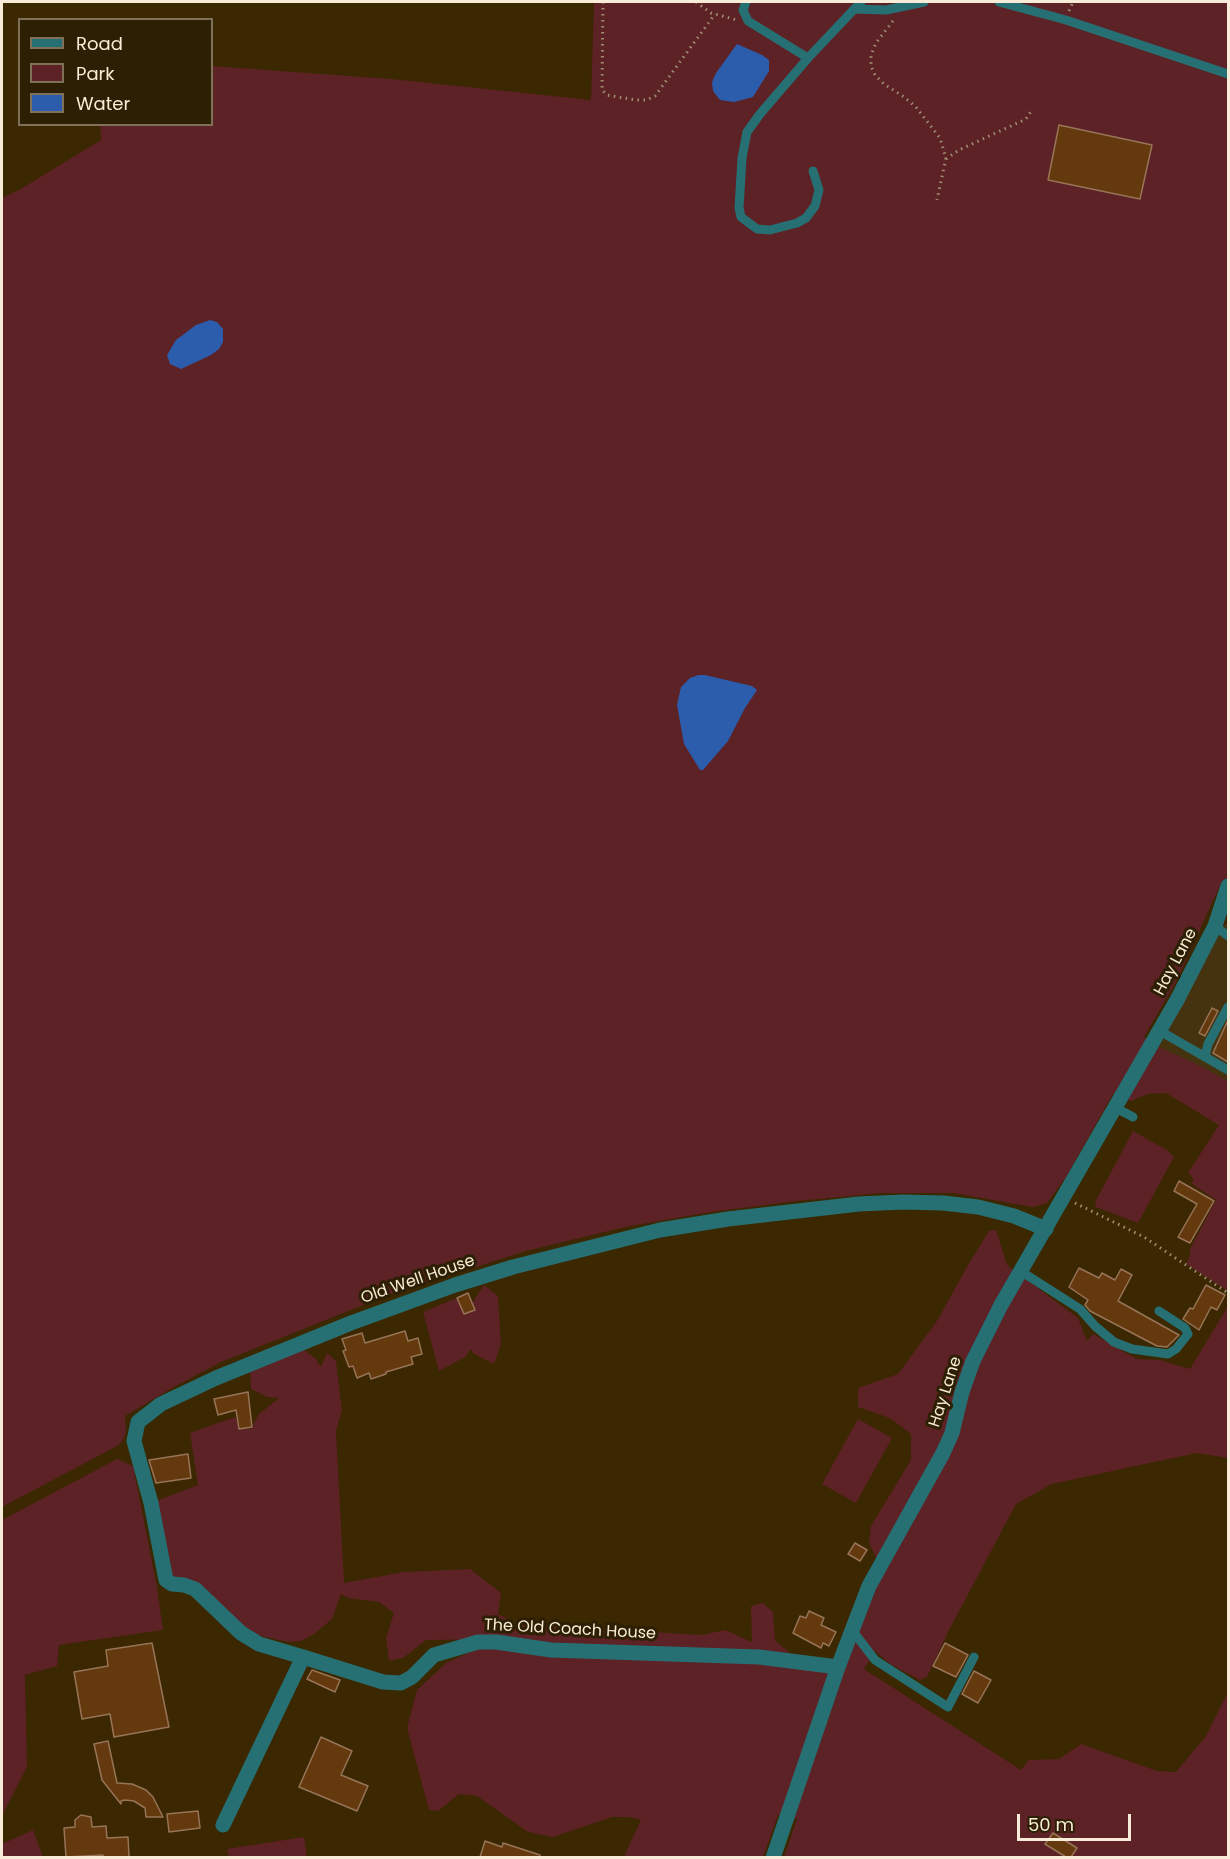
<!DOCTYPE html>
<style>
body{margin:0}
#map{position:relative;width:1230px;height:1859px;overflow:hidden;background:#3b2700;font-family:Poppins,sans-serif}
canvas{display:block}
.frame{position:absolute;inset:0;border:3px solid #f8ebd7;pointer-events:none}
.legend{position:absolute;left:18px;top:18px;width:195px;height:108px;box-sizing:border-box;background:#2d1f03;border:2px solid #7e7158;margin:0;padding:8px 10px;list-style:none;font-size:18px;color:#f8ebd7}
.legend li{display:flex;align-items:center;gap:12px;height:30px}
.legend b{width:30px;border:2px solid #7e7158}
.scale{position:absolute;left:1017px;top:1814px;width:114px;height:27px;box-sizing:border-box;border:3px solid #f8ebd7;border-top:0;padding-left:8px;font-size:18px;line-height:21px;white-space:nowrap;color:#f8ebd7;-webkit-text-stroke:4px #2d1f03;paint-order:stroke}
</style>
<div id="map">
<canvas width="1230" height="1859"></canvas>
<div class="frame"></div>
<ul class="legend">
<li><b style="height:8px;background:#267074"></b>Road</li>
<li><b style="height:16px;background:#5d2225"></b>Park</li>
<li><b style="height:16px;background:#2c5cac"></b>Water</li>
</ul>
<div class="scale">50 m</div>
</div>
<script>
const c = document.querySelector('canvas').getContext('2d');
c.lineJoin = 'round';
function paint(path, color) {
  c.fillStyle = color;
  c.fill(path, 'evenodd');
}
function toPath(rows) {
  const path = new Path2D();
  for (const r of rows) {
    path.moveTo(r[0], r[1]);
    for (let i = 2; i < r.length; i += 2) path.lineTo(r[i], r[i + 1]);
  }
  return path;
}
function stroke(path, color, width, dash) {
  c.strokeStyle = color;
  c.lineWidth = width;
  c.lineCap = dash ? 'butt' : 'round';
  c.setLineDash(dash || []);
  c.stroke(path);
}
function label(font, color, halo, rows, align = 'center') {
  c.font = font + ' Poppins,sans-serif';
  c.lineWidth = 6;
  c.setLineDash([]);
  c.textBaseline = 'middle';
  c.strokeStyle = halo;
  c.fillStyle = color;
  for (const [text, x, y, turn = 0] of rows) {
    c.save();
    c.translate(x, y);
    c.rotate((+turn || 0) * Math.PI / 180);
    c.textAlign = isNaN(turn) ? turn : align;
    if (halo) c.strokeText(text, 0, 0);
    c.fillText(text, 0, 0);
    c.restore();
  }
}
const built = toPath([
 [1225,923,1228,926,1228,1088,1159,1047]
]);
const green = toPath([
 [594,2,1228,2,1228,877,1222,881,1177,980,1144,1037,1159,1047,1205,1068,1228,1082,1228,1291,1186,1264,1191,1253,1189,1251,1216,1200,1191,1183,1194,1179,1188,1173,1219,1125,1166,1093,1148,1094,1131,1101,1113,1094,1066,1177,1047,1203,1033,1207,953,1193,881,1193,797,1201,711,1212,625,1227,526,1251,388,1295,221,1362,172,1388,125,1416,126,1432,122,1442,117,1446,2,1507,2,198,19,190,101,140,100,125,212,124,212,66,391,79,591,100],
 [1133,1131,1167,1150,1174,1157,1138,1223,1096,1207,1095,1202],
 [996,1230,1007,1265,1078,1318,1087,1341,1093,1334,1137,1359,1160,1360,1190,1369,1228,1306,1228,1458,1197,1453,1140,1465,1052,1484,1016,1504,948,1632,927,1677,920,1680,890,1664,875,1651,864,1669,1021,1770,1029,1760,1059,1759,1081,1744,1157,1771,1176,1772,1206,1736,1228,1692,1228,1857,784,1857,797,1819,778,1815,763,1857,626,1857,625,1854,641,1820,629,1817,612,1817,553,1837,528,1832,477,1796,459,1794,438,1811,429,1810,407,1728,417,1690,446,1663,485,1645,545,1643,500,1639,426,1640,403,1658,389,1661,386,1638,394,1613,379,1602,348,1598,341,1594,332,1619,314,1634,301,1641,288,1642,256,1635,165,1575,151,1503,198,1485,190,1433,235,1417,239,1427,251,1429,259,1414,279,1398,267,1397,251,1389,250,1372,265,1363,304,1350,315,1358,321,1367,327,1353,336,1361,342,1410,336,1431,344,1583,404,1572,470,1569,501,1593,498,1614,517,1624,702,1635,725,1630,752,1642,751,1606,763,1603,773,1612,775,1641,808,1667,844,1663,883,1571,869,1543,871,1526,911,1460,911,1434,890,1418,858,1407,858,1388,898,1374,937,1321,968,1265,989,1231],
 [484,1285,498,1296,501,1344,494,1364,474,1354,471,1349,465,1357,439,1371,423,1312,457,1298,465,1314],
 [858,1419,892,1438,856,1503,822,1484],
 [117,1459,133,1466,157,1587,163,1630,59,1645,57,1666,25,1675,27,1767,2,1816,2,1520],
 [33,1830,43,1857,2,1857,2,1844],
 [304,1837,307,1857,229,1857,227,1849]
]);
const water = toPath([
 [737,44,762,55,769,60,769,71,753,97,734,102,720,100,713,91,712,82,716,73],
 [210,320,217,322,223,329,223,342,219,349,211,355,181,369,170,364,167,355,176,340,196,325],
 [698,675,705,675,752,686,757,690,745,708,728,741,703,770,700,770,684,744,677,705,681,687,690,678]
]);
const building = toPath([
 [1059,125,1152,145,1140,199,1048,180,1059,125],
 [1212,1008,1218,1011,1205,1036,1199,1033,1212,1008],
 [1228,1020,1228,1062,1213,1053,1228,1020],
 [1179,1181,1214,1201,1190,1243,1178,1237,1197,1204,1174,1191,1179,1181],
 [1079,1268,1099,1278,1102,1273,1115,1280,1121,1269,1132,1275,1118,1301,1179,1335,1167,1347,1157,1346,1090,1311,1085,1305,1088,1300,1069,1287,1079,1268],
 [1206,1285,1225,1295,1217,1310,1211,1307,1199,1330,1183,1319,1190,1308,1193,1309,1206,1285],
 [468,1293,475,1310,464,1314,457,1298,468,1293],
 [405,1331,408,1341,418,1338,422,1354,411,1357,413,1364,386,1372,386,1374,371,1379,369,1373,357,1378,353,1366,349,1367,343,1351,346,1350,342,1339,362,1333,365,1343,405,1331],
 [248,1392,252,1427,239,1429,236,1410,218,1415,214,1399,248,1392],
 [188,1454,191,1478,156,1483,149,1460,188,1454],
 [855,1543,867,1550,860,1561,848,1554,855,1543],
 [809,1611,824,1618,821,1625,836,1632,829,1646,823,1643,821,1648,793,1633,800,1616,806,1618,809,1611],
 [152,1643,169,1727,114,1737,110,1714,82,1719,74,1672,108,1666,106,1650,152,1643],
 [945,1643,968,1655,956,1677,933,1666,945,1643],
 [312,1670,340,1680,335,1692,307,1679,312,1670],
 [974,1671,991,1680,978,1703,962,1694,974,1671],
 [321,1737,352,1751,341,1775,368,1786,357,1811,299,1787,321,1737],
 [108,1741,117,1783,132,1784,146,1790,153,1797,163,1817,146,1817,145,1808,134,1801,125,1800,121,1801,121,1804,102,1780,94,1744,108,1741],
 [198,1811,200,1828,169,1832,167,1814,198,1811],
 [81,1815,91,1817,92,1827,106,1826,107,1838,128,1837,129,1857,103,1857,103,1855,66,1857,64,1828,75,1827,75,1820,81,1815],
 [1053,1833,1077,1848,1071,1857,1066,1857,1045,1844,1053,1833],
 [485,1841,502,1847,503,1843,540,1855,540,1857,480,1857,485,1841]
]);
const path = toPath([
 [603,2,602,90,607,95,636,100,647,100,655,96,715,14],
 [696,2,711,13,737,20],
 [1069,11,1073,2],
 [893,21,876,43,871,55,871,66,875,75,884,84,904,97,916,107,940,138,946,158,937,200],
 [946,159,959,150,1026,119,1032,110],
 [1075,1203,1144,1237,1228,1293]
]);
const service = toPath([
 [746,2,743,10,748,21,808,58,861,2],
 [999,2,1066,20,1228,74],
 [854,9,886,10,924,2],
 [808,58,760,114,747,132,742,158,739,208,741,217,757,229,770,230,797,223,806,218,815,206,819,190,813,171],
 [1215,926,1228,936],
 [1160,1031,1228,1070],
 [1205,1056,1208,1044,1228,1007],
 [1116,1108,1133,1117],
 [1022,1272,1080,1309,1095,1326,1114,1342,1132,1349,1168,1354,1176,1349,1188,1334,1185,1328,1159,1311],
 [852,1630,875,1660,948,1707,974,1657]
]);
const minor = toPath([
 [303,1657,259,1644,241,1633,195,1589,184,1585,172,1584,166,1580,151,1503,134,1441,138,1422,161,1404,216,1378,351,1323,455,1285,513,1267,660,1230,728,1219,859,1204,903,1202,943,1203,978,1207,1014,1216,1046,1229],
 [223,1825,303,1657,383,1682,401,1683,412,1677,434,1655,478,1642,496,1642,551,1650,759,1657,838,1667]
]);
const tertiary = toPath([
 [773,1858,838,1667,869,1586,943,1453,952,1433,962,1392,973,1361,1001,1305,1177,1000,1215,926,1228,886]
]);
const streetNames = [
 ["Hay Lane",1176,962,-62],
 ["Old Well House",418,1280,-19],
 ["Hay Lane",946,1392,-72],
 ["The Old Coach House",570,1630,3]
];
paint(built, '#453310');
paint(green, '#5d2225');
paint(water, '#2c5cac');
paint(building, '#64390d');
stroke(building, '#977458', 1.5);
stroke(path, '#a09073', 3, [1.5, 4.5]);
stroke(service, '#267074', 9);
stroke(minor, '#267074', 15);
stroke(tertiary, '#267074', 15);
label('16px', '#f8ebd7', '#2d1f03', streetNames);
</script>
